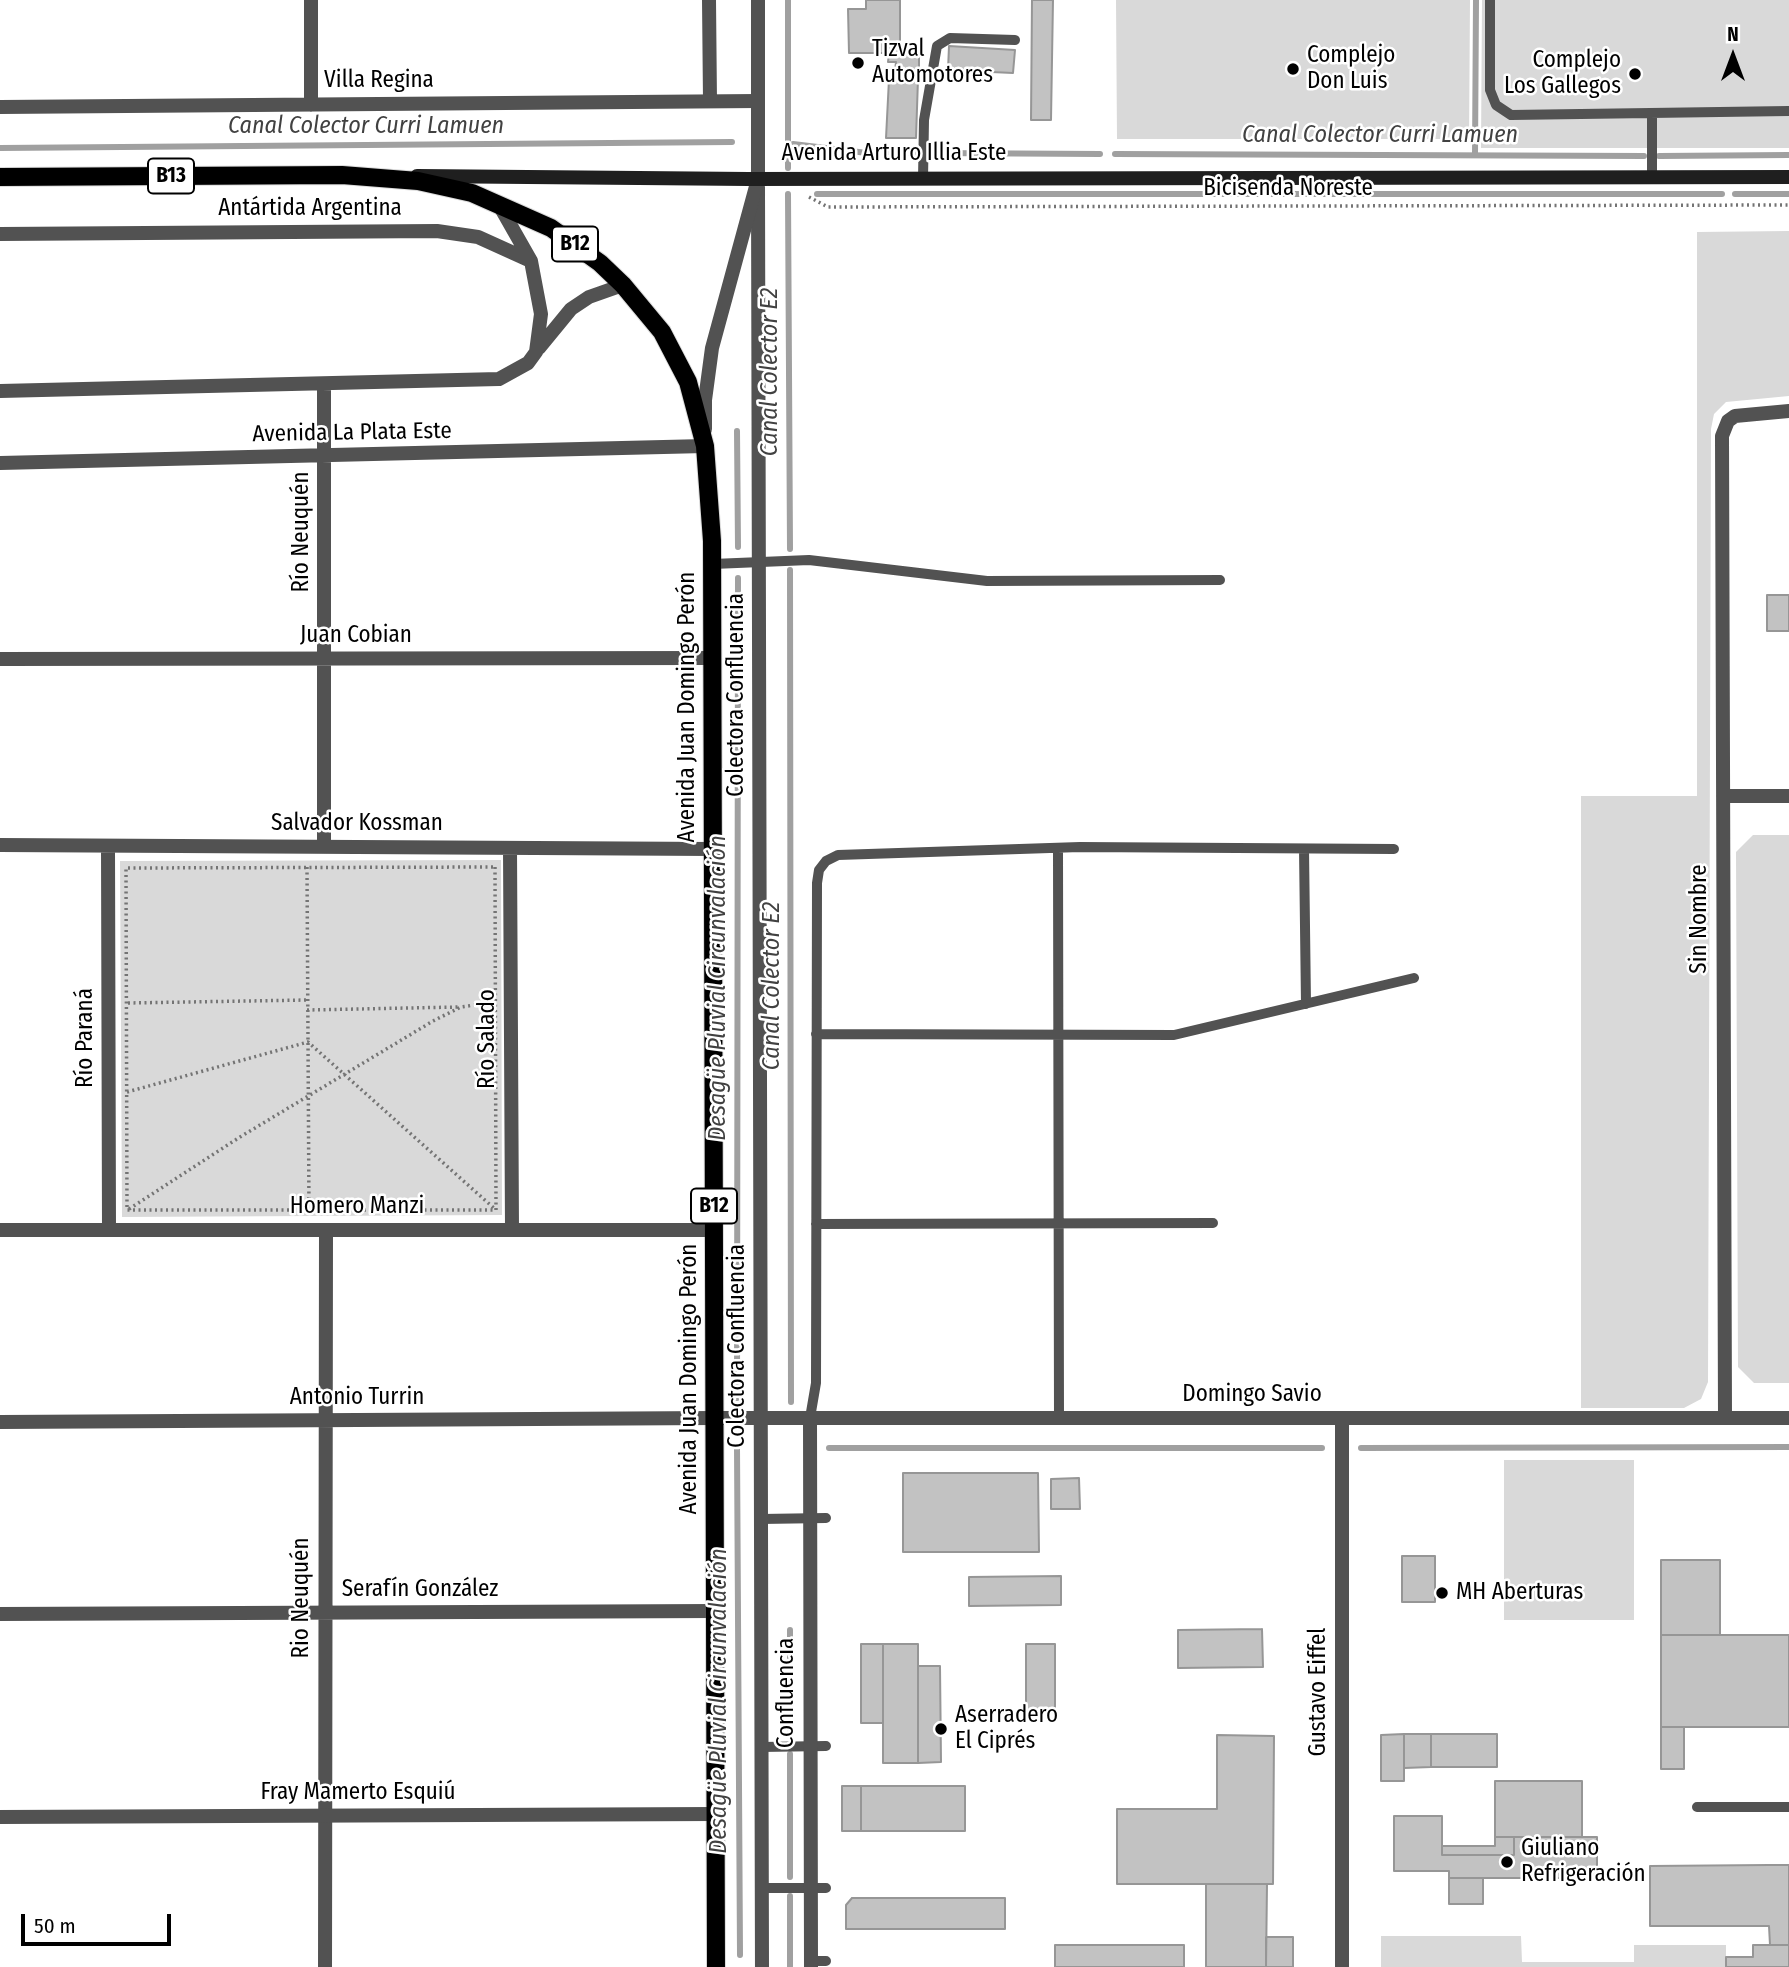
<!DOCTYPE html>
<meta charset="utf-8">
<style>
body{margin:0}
#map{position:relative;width:1789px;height:1967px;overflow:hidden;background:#fff;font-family:"Fira Sans Condensed",sans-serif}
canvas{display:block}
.north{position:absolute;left:1698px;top:21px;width:70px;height:70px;-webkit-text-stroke:5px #fff;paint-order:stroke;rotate:0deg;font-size:19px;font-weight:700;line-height:28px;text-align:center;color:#000}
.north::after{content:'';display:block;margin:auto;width:24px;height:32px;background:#000;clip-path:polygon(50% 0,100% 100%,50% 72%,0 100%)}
.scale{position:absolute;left:21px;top:1914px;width:150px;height:32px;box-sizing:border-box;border:4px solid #000;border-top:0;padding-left:9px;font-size:21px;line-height:24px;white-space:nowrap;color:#000;-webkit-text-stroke:5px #fff;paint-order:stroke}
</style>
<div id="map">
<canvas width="1789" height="1967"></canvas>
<div class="north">N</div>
<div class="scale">50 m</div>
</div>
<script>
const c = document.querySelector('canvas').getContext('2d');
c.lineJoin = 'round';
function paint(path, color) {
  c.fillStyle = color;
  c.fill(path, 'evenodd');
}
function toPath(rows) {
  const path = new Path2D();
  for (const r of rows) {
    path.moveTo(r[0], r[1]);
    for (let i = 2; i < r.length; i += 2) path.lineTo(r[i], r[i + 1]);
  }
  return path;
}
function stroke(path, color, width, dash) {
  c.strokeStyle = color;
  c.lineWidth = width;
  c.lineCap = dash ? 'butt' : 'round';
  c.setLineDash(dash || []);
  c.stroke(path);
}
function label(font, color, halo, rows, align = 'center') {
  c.font = font + ' "Fira Sans Condensed",sans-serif';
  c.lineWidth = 5;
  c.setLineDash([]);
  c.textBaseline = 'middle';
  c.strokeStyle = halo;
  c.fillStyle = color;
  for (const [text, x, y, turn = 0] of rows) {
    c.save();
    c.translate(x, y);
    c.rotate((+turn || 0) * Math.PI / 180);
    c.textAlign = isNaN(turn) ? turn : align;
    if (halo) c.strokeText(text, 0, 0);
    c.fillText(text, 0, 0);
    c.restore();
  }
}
const green = toPath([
 [1116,0,1470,0,1469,139,1117,139],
 [1482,0,1789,0,1789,148,1481,148],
 [1789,231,1789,396,1726,402,1714,414,1711,429,1708,1382,1701,1399,1684,1408,1581,1408,1581,796,1697,796,1697,232],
 [1753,835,1789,835,1789,1383,1754,1383,1738,1367,1736,852],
 [501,860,502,1215,122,1217,120,861],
 [1504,1460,1634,1460,1634,1620,1504,1620],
 [1381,1936,1521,1936,1522,1962,1634,1962,1634,1945,1726,1945,1726,1967,1381,1967]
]);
const stream = toPath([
 [788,0,788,168],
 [793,144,867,153],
 [0,148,732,142],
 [887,153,914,153],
 [929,153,1100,154],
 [1115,154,1644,156],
 [1475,155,1476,0],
 [1659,156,1789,155],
 [788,194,790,549],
 [817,194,1722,194],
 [1735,194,1789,194],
 [737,431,738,547],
 [790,570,791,1402],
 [737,1398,738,578],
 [737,1447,740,1955],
 [829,1448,1322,1448],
 [1361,1448,1789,1447],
 [790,1630,790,1736],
 [790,1877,790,1754],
 [790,1966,790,1896]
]);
const building = toPath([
 [866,0,900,0,900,53,849,53,848,9,866,9,866,0],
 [1032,0,1053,0,1051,120,1031,120,1032,0],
 [949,46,1015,50,1013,73,948,70,949,46],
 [889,53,919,54,919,71,895,70,896,62,888,62,889,53],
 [889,79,918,79,916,138,886,138,889,79],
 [1767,595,1789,595,1789,631,1767,631,1767,595],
 [903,1473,1038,1473,1039,1552,903,1552,903,1473],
 [1079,1478,1080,1509,1051,1509,1051,1479,1079,1478],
 [1402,1556,1435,1556,1435,1602,1402,1602,1402,1556],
 [1661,1560,1720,1560,1720,1635,1661,1635,1661,1560],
 [1061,1576,1061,1605,969,1606,969,1577,1061,1576],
 [1262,1629,1263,1667,1178,1668,1178,1630,1262,1629],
 [1661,1635,1789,1635,1789,1727,1661,1727,1661,1635],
 [861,1644,883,1644,883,1723,861,1723,861,1644],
 [883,1644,918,1644,918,1763,883,1763,883,1644],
 [1026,1644,1055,1644,1055,1711,1026,1712,1026,1644],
 [918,1666,940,1666,941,1762,918,1763,918,1666],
 [1661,1727,1684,1727,1684,1769,1661,1769,1661,1727],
 [1404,1734,1404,1781,1381,1781,1381,1735,1404,1734],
 [1404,1734,1431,1734,1431,1767,1404,1768,1404,1734],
 [1431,1734,1497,1734,1497,1767,1431,1767,1431,1734],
 [1217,1735,1274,1736,1273,1884,1117,1884,1117,1809,1217,1809,1217,1735],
 [1495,1781,1582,1781,1582,1837,1495,1837,1495,1781],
 [842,1786,861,1786,861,1831,842,1831,842,1786],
 [861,1786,965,1786,965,1831,861,1831,861,1786],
 [1394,1816,1442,1816,1442,1855,1514,1855,1514,1837,1597,1837,1597,1878,1449,1878,1449,1871,1394,1871,1394,1816],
 [1495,1837,1514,1837,1514,1855,1442,1855,1442,1846,1495,1846,1495,1837],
 [1769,1865,1789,1865,1789,1945,1770,1945,1769,1926,1650,1926,1650,1866,1769,1865],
 [1449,1878,1483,1878,1483,1904,1449,1904,1449,1878],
 [1206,1884,1267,1884,1266,1967,1206,1967,1206,1884],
 [852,1898,1005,1898,1005,1929,846,1929,846,1905,852,1898],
 [1266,1937,1293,1937,1293,1967,1266,1967,1266,1937],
 [1055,1945,1184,1945,1184,1967,1055,1967,1055,1945],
 [1753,1945,1789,1945,1789,1967,1726,1967,1726,1957,1753,1957,1753,1945]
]);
const path = toPath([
 [809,197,828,207,1789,205],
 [307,867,309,1210],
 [495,867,496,1210,127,1210,126,868,495,867],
 [128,1003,307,1000],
 [307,1010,459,1007],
 [127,1092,308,1042,496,1210],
 [129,1209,240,1137,433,1021,461,1007,494,1002]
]);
const service = toPath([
 [1490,0,1490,90,1496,105,1511,115,1789,111],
 [1652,114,1652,177],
 [923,179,924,120,937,46,950,38,1015,40],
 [713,564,809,560,987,581,1220,580],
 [1058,848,1059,1418],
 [1304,849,1306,1004],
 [816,1034,1174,1035,1414,978],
 [816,1224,1213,1223],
 [810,1418,816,1383,817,883,819,870,826,861,838,855,1080,847,1394,849],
 [761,1519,826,1518],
 [761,1747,826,1746],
 [1697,1807,1789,1807],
 [762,1888,826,1888],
 [810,1961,826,1961]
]);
const minor = toPath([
 [311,0,311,105],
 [709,0,710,101],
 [0,107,758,101],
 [758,187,762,1967],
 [0,234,437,231,478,237,531,261],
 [539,348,571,309,589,297,623,285],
 [324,384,324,847],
 [0,391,499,379,528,363,536,352,541,314,531,261,498,203],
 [0,463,705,446],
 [0,659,713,658],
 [1723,796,1789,796],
 [0,845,713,849],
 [108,846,109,1230],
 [510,848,512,1230],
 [0,1230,714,1230],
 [810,1418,811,1967],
 [1725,1418,1722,436,1728,421,1735,416,1789,411],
 [0,1422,715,1418],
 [0,1614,715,1611],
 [325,1967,326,1230],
 [1342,1967,1342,1418]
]);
const tertiary = toPath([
 [705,429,705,400,712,348,758,179,758,0],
 [715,1418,1789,1418],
 [0,1817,715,1814]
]);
const secondary = toPath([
 [417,176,749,179,1789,177]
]);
const primary = toPath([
 [0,177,342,175,418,181,472,193,551,228,600,263,623,285,662,332,688,382,705,446,712,541,716,1967]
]);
const markers = [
 [858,63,7,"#000"],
 [1293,69,7,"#000"],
 [1635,74,7,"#000"],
 [1442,1593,7,"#000"],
 [941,1729,7,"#000"],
 [1507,1862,7,"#000"]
];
const shields = [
 [171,176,46],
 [575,244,46],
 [714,1206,46]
];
const shieldNames = [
 ["B13",171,176],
 ["B12",575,244],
 ["B12",714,1206]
];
const poiNames = [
 ["Tizval",872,50],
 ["Automotores",872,76],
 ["Complejo",1307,56],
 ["Don Luis",1307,82],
 ["Complejo",1621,61,"right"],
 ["Los Gallegos",1621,87,"right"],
 ["MH Aberturas",1456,1593],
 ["Aserradero",955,1716],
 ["El Ciprés",955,1742],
 ["Giuliano",1521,1849],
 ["Refrigeración",1521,1875]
];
const streetNames = [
 ["Villa Regina",379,81],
 ["Avenida Arturo Illia Este",894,154],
 ["Bicisenda Noreste",1288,189],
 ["Antártida Argentina",310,209],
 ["Avenida La Plata Este",352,433,-1],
 ["Río Neuquén",302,532,-90],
 ["Juan Cobian",356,636],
 ["Colectora Confluencia",737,695,-90],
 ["Avenida Juan Domingo Perón",688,707,-90],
 ["Salvador Kossman",357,824],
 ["Sin Nombre",1700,919,-90],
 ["Río Paraná",86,1038,-90],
 ["Río Salado",488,1039,-90],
 ["Homero Manzi",357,1207],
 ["Colectora Confluencia",738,1346,-90],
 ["Avenida Juan Domingo Perón",690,1379,-90],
 ["Domingo Savio",1252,1395],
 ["Antonio Turrin",357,1398],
 ["Serafín González",420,1590],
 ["Rio Neuquén",302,1598,-90],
 ["Gustavo Eiffel",1319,1692,-90],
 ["Confluencia",787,1693,-90],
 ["Fray Mamerto Esquiú",358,1793]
];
const waterNames = [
 ["Canal Colector Curri Lamuen",366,126],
 ["Canal Colector Curri Lamuen",1380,135],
 ["Canal Colector E2",770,372,-90],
 ["Canal Colector E2",772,986,-90],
 ["Desagüe Pluvial Circunvalación",718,988,-90],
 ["Desagüe Pluvial Circunvalación",719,1701,-90]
];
paint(green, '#d9d9d9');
stroke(stream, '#a0a0a0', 6);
paint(building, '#c2c2c2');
stroke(building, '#969696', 2);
stroke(primary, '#dbdbdb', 20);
stroke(path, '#747474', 3.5, [2, 3.5]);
stroke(service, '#525252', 10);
stroke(minor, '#525252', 14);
stroke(tertiary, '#525252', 14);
stroke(secondary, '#1f1f1f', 14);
stroke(primary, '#000', 18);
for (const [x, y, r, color] of markers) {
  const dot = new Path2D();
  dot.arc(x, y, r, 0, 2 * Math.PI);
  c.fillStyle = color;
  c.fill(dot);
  stroke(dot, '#fff', 2.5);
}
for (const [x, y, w] of shields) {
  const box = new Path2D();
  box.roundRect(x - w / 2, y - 17.5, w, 35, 5);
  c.fillStyle = '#fff';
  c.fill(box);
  stroke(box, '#000', 2);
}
label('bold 21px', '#000', null, shieldNames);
label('23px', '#000', '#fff', poiNames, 'left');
label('23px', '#000', '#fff', streetNames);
label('italic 24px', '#414141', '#fff', waterNames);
</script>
